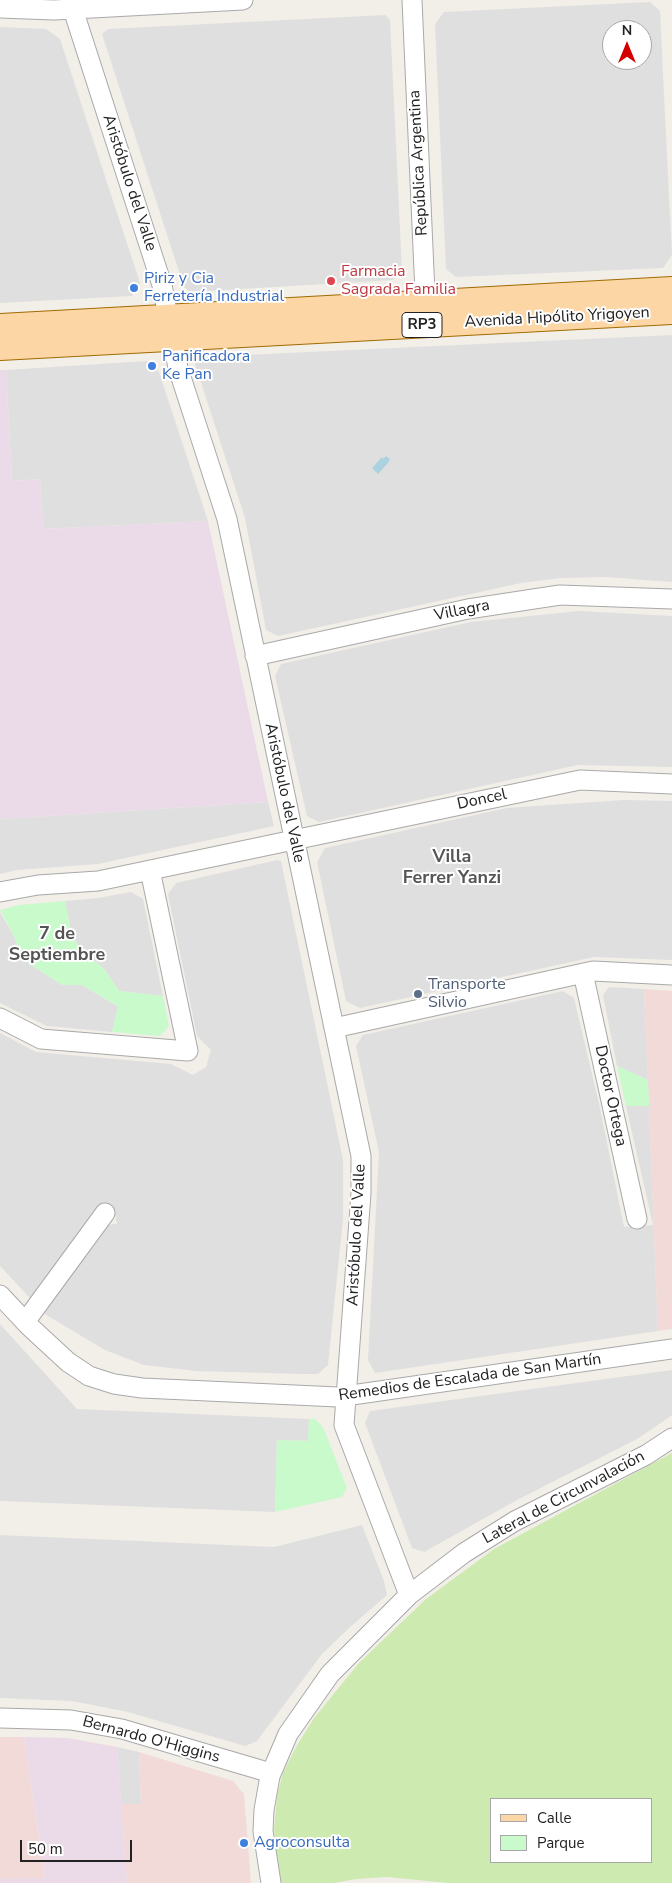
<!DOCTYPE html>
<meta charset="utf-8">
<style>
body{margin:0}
#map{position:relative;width:672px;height:1883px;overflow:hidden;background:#f2efe9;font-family:"Nunito Sans",sans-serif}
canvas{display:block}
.legend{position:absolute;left:490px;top:1798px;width:162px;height:65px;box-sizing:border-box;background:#fff;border:1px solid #a7a7a7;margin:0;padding:6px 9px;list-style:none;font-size:15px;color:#222}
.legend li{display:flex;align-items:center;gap:10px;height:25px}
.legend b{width:25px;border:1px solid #a7a7a7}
.north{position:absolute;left:602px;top:20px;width:50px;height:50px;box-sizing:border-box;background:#fff;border:1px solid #a7a7a7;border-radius:50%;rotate:0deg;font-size:14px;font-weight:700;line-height:20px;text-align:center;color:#222}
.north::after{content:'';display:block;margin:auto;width:18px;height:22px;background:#d40000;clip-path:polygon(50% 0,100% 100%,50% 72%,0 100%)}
.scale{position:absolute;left:20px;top:1840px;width:112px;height:22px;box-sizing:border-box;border:2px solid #222;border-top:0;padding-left:6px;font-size:15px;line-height:18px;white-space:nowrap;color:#222;-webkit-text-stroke:4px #fff;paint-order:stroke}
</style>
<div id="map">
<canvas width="672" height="1883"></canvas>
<ul class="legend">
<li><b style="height:6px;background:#fcd6a4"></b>Calle</li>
<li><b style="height:14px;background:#c8facc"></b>Parque</li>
</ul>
<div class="north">N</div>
<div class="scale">50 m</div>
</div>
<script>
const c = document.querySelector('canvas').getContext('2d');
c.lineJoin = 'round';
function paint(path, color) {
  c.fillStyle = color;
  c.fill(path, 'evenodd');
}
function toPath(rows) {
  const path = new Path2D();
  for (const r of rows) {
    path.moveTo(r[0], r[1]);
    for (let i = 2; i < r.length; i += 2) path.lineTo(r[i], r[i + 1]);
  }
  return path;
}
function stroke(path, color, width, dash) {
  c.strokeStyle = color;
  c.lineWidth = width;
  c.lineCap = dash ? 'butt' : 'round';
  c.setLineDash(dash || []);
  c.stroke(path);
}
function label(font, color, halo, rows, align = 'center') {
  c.font = font + ' "Nunito Sans",sans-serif';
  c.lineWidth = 4;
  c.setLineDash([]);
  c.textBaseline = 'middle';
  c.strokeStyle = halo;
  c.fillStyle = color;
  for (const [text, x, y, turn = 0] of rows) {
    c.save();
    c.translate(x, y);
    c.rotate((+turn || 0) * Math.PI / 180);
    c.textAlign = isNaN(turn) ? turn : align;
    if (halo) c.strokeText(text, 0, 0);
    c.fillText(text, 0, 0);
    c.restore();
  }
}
const residential = toPath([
 [650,2,660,11,663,75,672,255,663,268,456,277,446,269,435,24,444,12],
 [612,30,642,30,642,60,612,60],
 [385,15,390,20,402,271,393,280,190,292,184,287,102,34,108,29],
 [0,27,46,29,60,39,140,283,132,296,0,303],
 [672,335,672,582,605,577,562,578,521,583,278,636,266,630,245,518,195,364,202,357],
 [147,361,159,372,208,521,43,529,40,479,12,481,6,370],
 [579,611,672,616,672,767,578,765,319,822,307,816,275,676,281,664,471,622],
 [623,800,672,801,672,960,594,957,360,1008,346,1001,317,862,325,848,507,808],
 [268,802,274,826,98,864,17,870,0,874,0,819],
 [277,860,281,861,343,1160,343,1219,328,1365,318,1374,302,1374,196,1371,144,1365,105,1350,43,1313,104,1225,117,1224,114,1209,107,1203,31,1299,0,1266,0,1033,36,1052,171,1064,193,1075,206,1067,211,1050,197,1036,168,894,176,883],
 [131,892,143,899,163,996,119,991,105,970,82,950,72,937,65,901,98,898],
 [0,912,14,936,22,959,62,985,82,985,119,1007,112,1032,47,1026,0,1003],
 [609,987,644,989,648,1080,617,1066,603,995],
 [563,991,574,998,600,1108,624,1227,653,1225,626,1106,649,1106,658,1331,375,1373,368,1360,379,1152,356,1046,363,1035],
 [0,1324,77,1409,309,1419,309,1441,277,1440,275,1512,0,1501],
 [672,1370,672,1415,655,1427,637,1439,519,1499,424,1552,412,1548,365,1423,370,1411],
 [362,1525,384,1581,387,1595,349,1628,322,1654,257,1741,245,1746,128,1712,72,1701,0,1698,0,1535,274,1547],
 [117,1747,139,1752,141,1804,121,1804]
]);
const commercial = toPath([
 [644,989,672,991,672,1329,658,1331],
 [0,1737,24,1737,45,1879,0,1879],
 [139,1752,233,1781,244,1794,251,1883,127,1883,121,1804,141,1804]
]);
const industrial = toPath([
 [0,370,6,370,12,481,40,479,43,529,208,521,268,802,0,819],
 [24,1737,68,1738,117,1747,127,1883,0,1883,0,1879,45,1878]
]);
const grass = toPath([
 [672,1453,672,1883,448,1883,387,1877,357,1879,333,1883,280,1883,274,1830,277,1796,283,1773,296,1747,314,1718,359,1663,426,1599,494,1549],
 [491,1799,651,1799,651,1862,491,1862]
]);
const park = toPath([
 [65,901,72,937,82,950,105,970,119,991,163,996,169,1026,160,1036,112,1032,118,1006,82,985,62,985,22,959,14,936,0,910,19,905],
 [617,1066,648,1080,649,1106,626,1106],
 [309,1419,315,1419,323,1427,347,1488,342,1497,275,1512,277,1440,308,1441]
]);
const water = toPath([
 [386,456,390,459,388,463,378,474,372,468,382,457,383,459]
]);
const minor = toPath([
 [70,0,162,285,178,368,227,519,361,1156,361,1193,344,1425,409,1595],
 [412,0,426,316],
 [0,8,54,10,243,0],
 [255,656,468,609,560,595,672,599],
 [0,892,38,885,98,881,580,780,672,784],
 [583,973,637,1219],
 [0,1018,41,1039,188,1051,150,870],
 [334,1028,593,971,672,975],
 [0,1295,29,1326,68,1362,89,1376,114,1384,142,1388,338,1397,672,1349],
 [25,1322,105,1213],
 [0,1718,71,1720,122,1729,271,1773],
 [271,1883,263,1831,264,1810,270,1776,288,1734,330,1674,409,1595,464,1553,515,1521,646,1455,672,1438]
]);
const major = toPath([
 [0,326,672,289],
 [0,348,672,312]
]);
const markers = [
 [331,281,5,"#e0444e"],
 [134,288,5,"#3f7fe0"],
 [152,366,5,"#3f7fe0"],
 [418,994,5,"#5c6f8a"],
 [244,1843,5,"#3f7fe0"]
];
const shields = [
 [422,325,40]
];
const shieldNames = [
 ["RP3",422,325]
];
const streetNames = [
 ["República Argentina",419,163,-93],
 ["Aristóbulo del Valle",129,183,72],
 ["Avenida Hipólito Yrigoyen",557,318,-3],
 ["Villagra",462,611,-11],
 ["Aristóbulo del Valle",284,793,78],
 ["Doncel",482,800,-12],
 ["Doctor Ortega",610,1096,78],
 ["Aristóbulo del Valle",357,1235,-87],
 ["Remedios de Escalada de San Martín",470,1378,-8],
 ["Lateral de Circunvalación",564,1498,-28],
 ["Bernardo O'Higgins",151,1740,15]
];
const healthNames = [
 ["Farmacia",341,272],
 ["Sagrada Familia",341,290]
];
const shopNames = [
 ["Piriz y Cia",144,279],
 ["Ferretería Industrial",144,297],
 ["Panificadora",162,357],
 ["Ke Pan",162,375],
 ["Agroconsulta",254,1843]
];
const serviceNames = [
 ["Transporte",428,985],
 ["Silvio",428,1003]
];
const neighbourhoodNames = [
 ["Villa",452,858],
 ["Ferrer Yanzi",452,879],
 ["7 de",57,935],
 ["Septiembre",57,956]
];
paint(residential, '#e0dfdf');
paint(commercial, '#f2dad9');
paint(industrial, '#ebdbe8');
paint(grass, '#cdebb0');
paint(park, '#c8facc');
paint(water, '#aad3df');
stroke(minor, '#a9a9a9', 21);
stroke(major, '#a06b00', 26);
stroke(minor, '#fff', 19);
stroke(major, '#fcd6a4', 24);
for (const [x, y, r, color] of markers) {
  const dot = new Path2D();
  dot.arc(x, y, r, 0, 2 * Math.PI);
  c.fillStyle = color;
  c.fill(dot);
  stroke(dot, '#fff', 2);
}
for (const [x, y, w] of shields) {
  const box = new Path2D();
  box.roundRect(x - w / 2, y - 12.5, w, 25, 4);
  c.fillStyle = '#fff';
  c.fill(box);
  stroke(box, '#222', 1);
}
label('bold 15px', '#222', null, shieldNames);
label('16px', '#222', '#fff', streetNames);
label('16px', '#be3a42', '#fff', healthNames, 'left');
label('16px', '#366cbe', '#fff', shopNames, 'left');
label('16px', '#4e5e75', '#fff', serviceNames, 'left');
label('bold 18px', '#555', '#fff', neighbourhoodNames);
</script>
